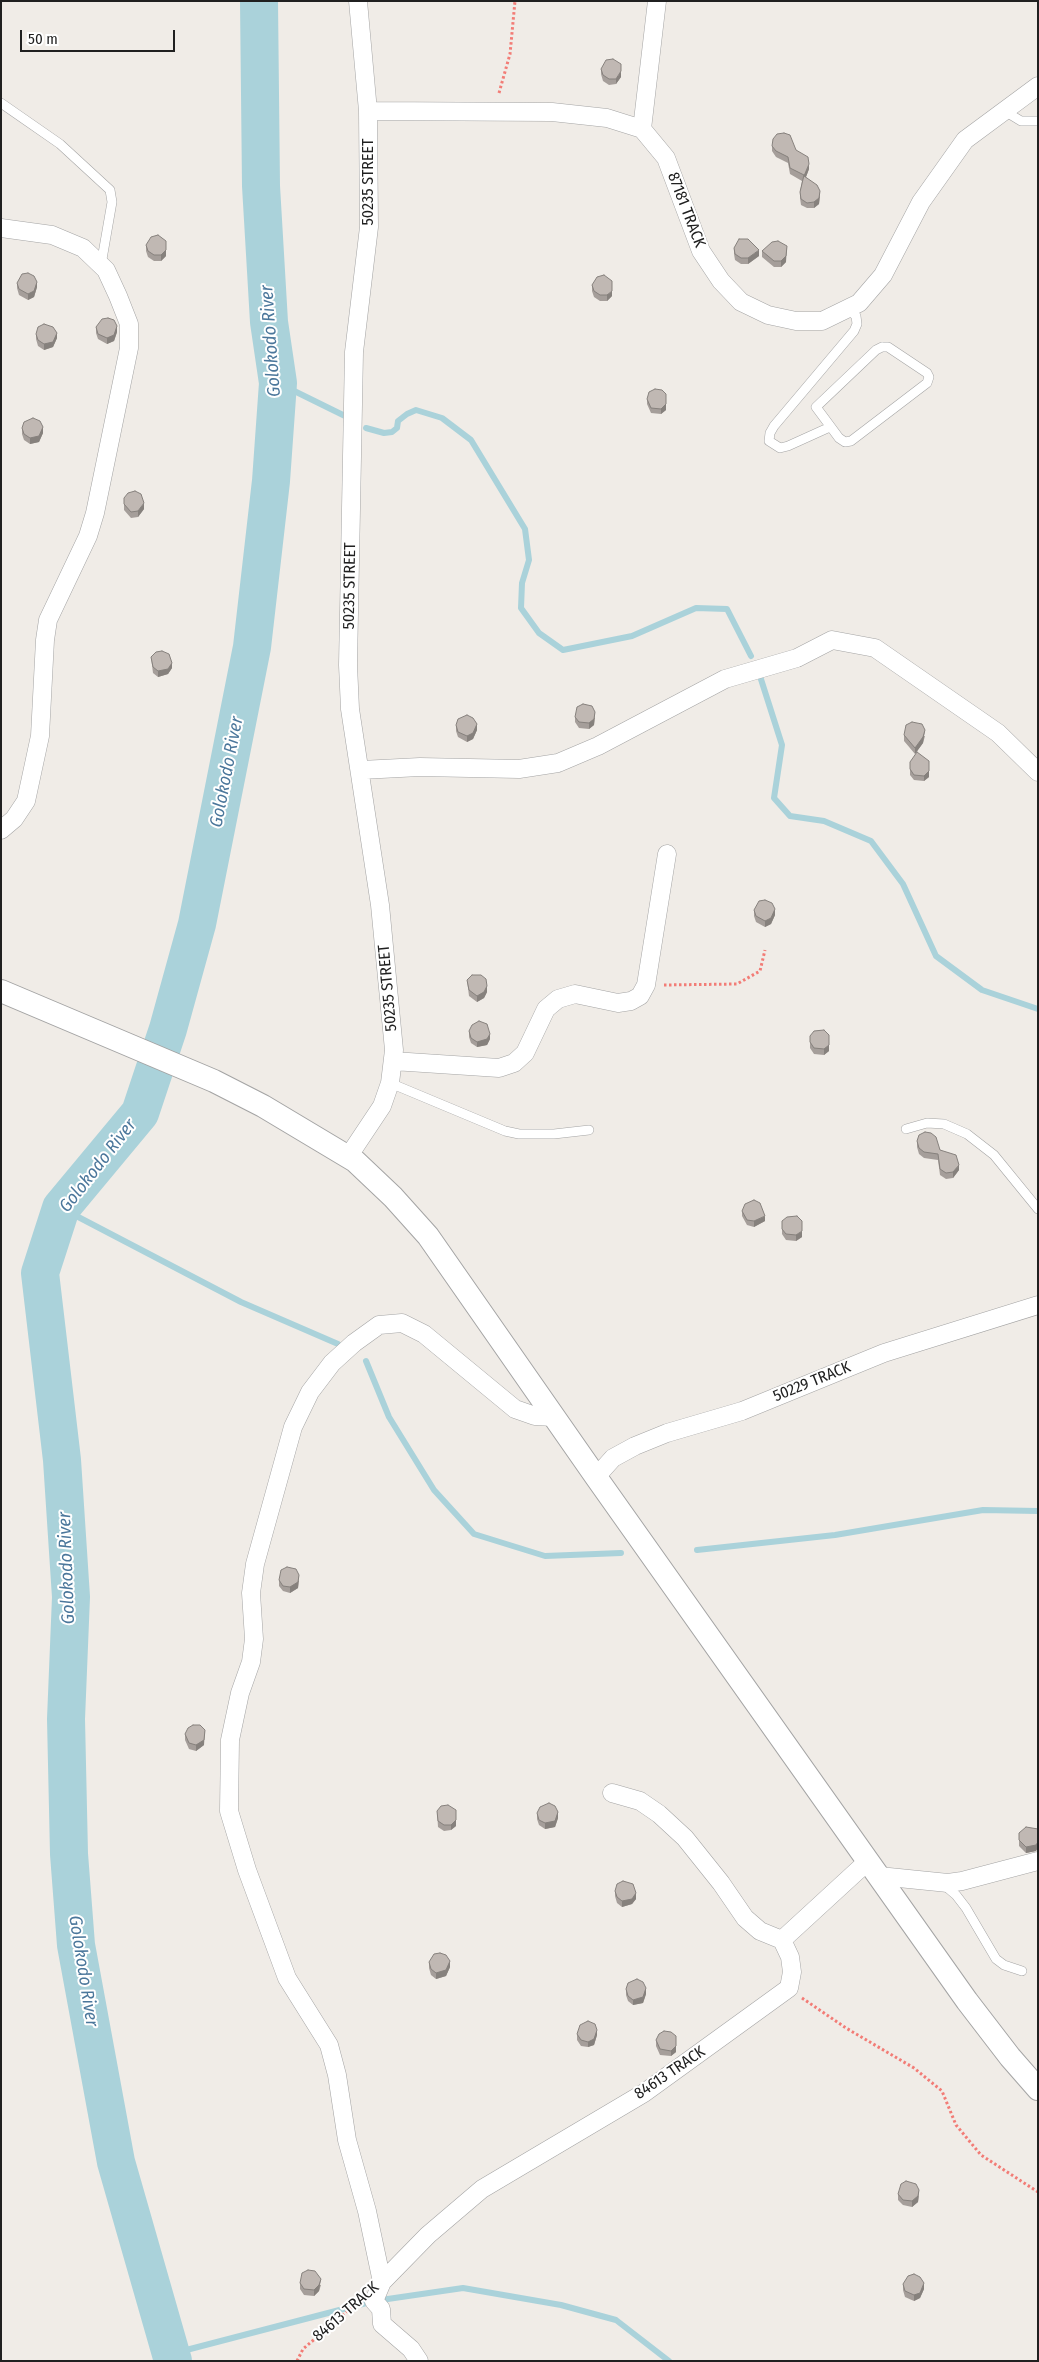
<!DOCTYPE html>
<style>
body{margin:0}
#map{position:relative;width:1039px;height:2362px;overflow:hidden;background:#f0ece7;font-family:"Fira Sans Condensed",sans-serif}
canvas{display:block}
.frame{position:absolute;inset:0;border:2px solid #202020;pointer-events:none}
.scale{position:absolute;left:20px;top:30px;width:155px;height:22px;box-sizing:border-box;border:2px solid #202020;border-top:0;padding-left:6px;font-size:15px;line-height:18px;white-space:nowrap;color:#202020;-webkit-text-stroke:4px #fff;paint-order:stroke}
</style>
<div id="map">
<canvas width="1039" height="2362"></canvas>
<div class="frame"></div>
<div class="scale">50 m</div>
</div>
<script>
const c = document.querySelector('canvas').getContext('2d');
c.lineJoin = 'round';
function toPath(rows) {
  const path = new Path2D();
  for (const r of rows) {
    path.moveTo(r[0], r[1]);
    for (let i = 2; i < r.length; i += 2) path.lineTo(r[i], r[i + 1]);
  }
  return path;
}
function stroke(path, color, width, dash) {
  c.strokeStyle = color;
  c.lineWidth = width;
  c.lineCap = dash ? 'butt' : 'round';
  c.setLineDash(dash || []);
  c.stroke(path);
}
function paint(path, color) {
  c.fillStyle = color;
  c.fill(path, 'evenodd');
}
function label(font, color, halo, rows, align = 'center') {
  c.font = font + ' "Fira Sans Condensed",sans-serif';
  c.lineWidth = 4;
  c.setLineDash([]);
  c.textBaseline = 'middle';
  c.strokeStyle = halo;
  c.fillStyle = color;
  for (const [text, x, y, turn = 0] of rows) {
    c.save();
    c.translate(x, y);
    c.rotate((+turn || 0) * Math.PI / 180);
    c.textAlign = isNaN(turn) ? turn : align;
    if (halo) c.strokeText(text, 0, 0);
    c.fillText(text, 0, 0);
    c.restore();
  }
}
const stream = toPath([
 [278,383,345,416],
 [366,428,384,433,392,432,397,428,398,421,407,414,416,410,442,418,471,440,525,529,529,560,522,583,521,608,539,633,563,650,632,636,696,608,727,609,751,656],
 [759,673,782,745,774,798,790,816,824,821,871,841,903,884,936,956,982,990,1038,1009],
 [61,1208,241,1302,338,1344],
 [366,1361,389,1417,434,1490,474,1534,545,1556,621,1553],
 [697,1550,835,1535,983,1510,1038,1511],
 [171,2354,374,2301,463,2288,561,2305,616,2320,669,2361]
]);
const river = toPath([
 [173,2361,116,2162,76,1945,69,1854,66,1719,71,1597,62,1460,40,1273,61,1208,140,1113,168,1029,197,924,252,647,271,481,278,383,269,322,261,186,259,1]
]);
const path = toPath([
 [499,93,510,54,515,1],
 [664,985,737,984,760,971,765,950],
 [802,1998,846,2028,914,2068,942,2091,956,2125,981,2155,1038,2192],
 [297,2361,303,2349,357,2303]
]);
const service = toPath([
 [1,103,60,144,110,190,112,202,101,265],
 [1003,110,1021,121,1038,121],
 [882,347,888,347,927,373,929,377,927,383,851,441,845,442,839,438,816,407,876,350,882,347],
 [830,427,788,446,780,448,769,441,770,433,774,426,854,331,857,324,856,316,848,309],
 [390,1083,505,1131,519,1134,554,1134,589,1130],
 [906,1129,927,1123,944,1124,967,1134,994,1155,1038,1209],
 [943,1884,956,1895,966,1908,996,1959,1004,1965,1022,1971]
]);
const minor = toPath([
 [368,111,552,112,607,118,642,129,666,158,701,251,721,281,741,302,768,315,796,321,822,321,859,303,883,275,921,202,965,140,1038,86],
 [642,129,657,1],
 [1,228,52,235,83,248,106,270,118,296,129,324,129,348,95,513,88,536,48,620,45,640,40,736,26,801,14,819,1,830],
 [361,770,420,767,519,769,558,763,598,746,725,679,797,658,832,640,875,648,998,733,1038,772],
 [393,1061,499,1068,514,1063,525,1053,546,1009,558,999,575,994,618,1003,631,1001,640,996,646,985,667,854],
 [348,1157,382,1106,390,1083,394,1050,380,905,350,709,348,665,354,352,369,227,368,111,358,1],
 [596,1477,613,1458,635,1446,667,1433,742,1411,884,1353,1038,1305],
 [612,1793,640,1801,659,1814,685,1838,721,1883,745,1918,760,1931,782,1940,868,1861],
 [879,1876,948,1883,962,1881,1038,1861],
 [382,2282,367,2211,347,2140,337,2075,329,2045,287,1978,247,1870,229,1811,230,1740,240,1693,251,1662,254,1639,251,1593,255,1564,293,1427,310,1392,332,1363,354,1343,379,1325,402,1323,424,1334,515,1409,535,1416,554,1417],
 [419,2361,411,2349,382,2324,381,2309,374,2301,382,2282,428,2235,482,2189,644,2093,789,1988,792,1972,790,1957,782,1940]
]);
const tertiary = toPath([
 [1,991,214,1081,263,1106,355,1161,393,1197,428,1236,596,1477,967,2001,1010,2057,1038,2089]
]);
const wall = toPath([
 [601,69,621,77,616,84,609,85,603,81,601,74],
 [772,146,796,150,809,169,806,177,820,197,819,204,814,208,807,208,801,205,800,198,800,192,802,181,790,174,788,163,776,157,772,151],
 [146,245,166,256,161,261,154,261,148,257,146,251],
 [734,248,759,256,748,264,741,264,735,260,734,254],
 [762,251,786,262,781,267,774,267,762,257],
 [17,283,37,287,34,297,28,300,19,295,17,288],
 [592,285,612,296,607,301,600,301,594,297,592,291],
 [96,327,117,332,114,341,107,344,98,339,96,333],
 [36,334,57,338,53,347,44,350,38,346,36,339],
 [666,394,666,410,661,414,651,413,647,404,647,399],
 [22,428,43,433,39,442,30,444,24,440,22,434],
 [124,498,144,509,138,517,131,518,124,510],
 [151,657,172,668,168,674,158,677,153,673],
 [575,717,595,718,594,725,589,729,579,728,575,722],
 [456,725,477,730,473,739,467,742,458,737,456,731],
 [904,735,925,736,923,743,915,754,904,741],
 [910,762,929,777,924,781,914,780,910,775],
 [754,910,775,915,771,924,765,927,756,922,754,916],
 [467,980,487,992,484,998,477,1002,469,996],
 [469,1031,490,1039,487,1045,477,1047,471,1043,469,1037],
 [829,1035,829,1051,824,1055,814,1054,810,1048,810,1036],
 [917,1141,940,1150,959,1170,953,1178,946,1179,940,1175,938,1160,924,1158,919,1154,917,1147],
 [742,1211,765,1221,754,1227,747,1225,742,1216],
 [782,1221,802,1237,796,1241,786,1240,782,1234],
 [279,1580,299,1581,298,1588,290,1593,283,1591,279,1586],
 [185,1734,204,1745,196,1751,189,1749,185,1740],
 [437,1811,456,1826,451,1830,444,1831,438,1827],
 [537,1813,558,1818,555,1827,545,1829,539,1825,537,1819],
 [1019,1840,1036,1851,1026,1853,1019,1846],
 [615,1891,636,1899,632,1904,622,1907,617,1903,615,1896],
 [429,1962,450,1967,446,1976,436,1979,431,1975,429,1968],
 [626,1989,646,1994,643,2003,633,2005,628,2001,626,1995],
 [577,2034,597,2035,594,2045,588,2047,581,2046,577,2040],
 [656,2040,676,2052,671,2056,660,2055,656,2046],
 [898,2194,919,2196,918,2202,912,2207,903,2205,898,2200],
 [300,2283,321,2285,319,2291,314,2296,304,2295,300,2289],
 [903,2284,924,2289,920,2298,914,2301,905,2297,903,2290]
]);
const shadedWall = toPath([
 [621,71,621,77,616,84,616,79],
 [809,164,809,169,804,182,804,176],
 [820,191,819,204,814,208,814,202],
 [787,246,786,262,781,267,781,261],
 [166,250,166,256,161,261,161,255],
 [759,250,759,256,748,264,748,258],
 [37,282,37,287,34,297,28,300,28,294],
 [612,291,612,296,607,301,607,295],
 [117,326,117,332,114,341,107,344,107,338],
 [57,333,57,338,53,347,44,350,44,344],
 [666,404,666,410,661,414,661,409],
 [43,427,43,433,39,442,30,444,30,438],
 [144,503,144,509,138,517,138,511],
 [172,663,172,668,168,674,158,677,158,671],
 [595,712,594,725,589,729,589,723],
 [477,724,477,730,473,739,467,742,467,736],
 [925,730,923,743,915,754,915,748],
 [929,771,929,777,924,781,924,776],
 [775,909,775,915,771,924,765,927,765,921],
 [487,986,487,992,484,998,477,1002,477,996],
 [490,1034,490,1039,487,1045,477,1047,477,1042],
 [829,1045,829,1051,824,1055,824,1049],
 [959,1165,959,1170,953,1178,953,1172],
 [765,1216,765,1221,754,1227,754,1221],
 [802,1231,802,1237,796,1241,796,1235],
 [299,1575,298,1588,290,1593,290,1587],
 [205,1730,204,1745,196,1751,196,1745],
 [558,1812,558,1818,555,1827,545,1829,545,1823],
 [456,1820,456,1826,451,1830,451,1825],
 [1038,1842,1038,1848,1036,1851,1026,1853,1026,1847],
 [636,1893,636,1899,632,1904,622,1907,622,1901],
 [450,1961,450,1967,446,1976,436,1979,436,1973],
 [646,1988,646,1994,643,2003,633,2005,633,2000],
 [597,2030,597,2035,594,2045,588,2047,588,2042],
 [676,2042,676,2052,671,2056,671,2051],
 [919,2190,918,2202,912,2207,912,2201],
 [321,2279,319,2291,314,2296,314,2290],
 [924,2283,924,2289,920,2298,914,2301,914,2295]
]);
const building = toPath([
 [613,59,621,64,621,71,616,79,609,79,603,75,601,69,606,60,613,59],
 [784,133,790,135,796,150,808,157,809,164,804,176,817,185,820,191,819,198,814,202,807,203,801,199,800,192,804,175,790,168,788,157,776,151,772,146,773,139,777,134,784,133],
 [158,235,166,241,166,250,161,255,154,255,148,251,146,245,151,237,158,235],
 [739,239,748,239,759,250,748,258,741,258,735,254,734,248,739,239],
 [778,241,787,246,786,256,781,261,774,261,762,251,772,242,778,241],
 [28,273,34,276,37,282,34,291,28,294,19,289,17,283,22,274,28,273],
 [604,275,612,281,612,291,607,295,600,295,594,291,592,285,597,277,604,275],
 [108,318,114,320,117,326,114,335,107,338,98,334,96,327,102,319,108,318],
 [44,324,53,327,57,333,53,342,44,344,38,340,36,334,38,327,44,324],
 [655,389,662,390,666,394,666,404,661,409,651,408,647,399,649,392,655,389],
 [33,418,40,421,43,427,39,436,30,438,24,434,22,428,24,422,33,418],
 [135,491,141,494,144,503,138,511,131,512,124,504,124,498,128,493,135,491],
 [162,651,169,654,172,663,168,669,158,671,153,667,151,657,156,652,162,651],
 [583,704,592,706,595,712,594,719,589,723,579,722,575,717,577,707,583,704],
 [467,715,473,718,477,724,473,733,467,736,458,732,456,725,458,719,467,715],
 [912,722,922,724,925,730,923,737,915,748,904,735,906,725,912,722],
 [917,752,929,761,929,771,924,776,914,775,910,769,910,762,917,752],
 [765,900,772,903,775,909,771,918,765,921,756,916,754,910,759,901,765,900],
 [472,975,481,975,486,979,487,986,484,992,477,996,469,990,467,980,472,975],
 [479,1021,487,1024,490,1034,487,1039,477,1042,471,1038,469,1031,472,1025,479,1021],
 [824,1030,829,1035,829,1045,824,1049,814,1048,810,1042,810,1036,814,1031,824,1030],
 [925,1132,931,1133,936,1137,940,1150,956,1155,959,1165,953,1172,946,1173,940,1169,938,1154,924,1152,919,1148,917,1141,919,1135,925,1132],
 [754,1200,760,1203,765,1216,754,1221,747,1220,742,1211,745,1204,754,1200],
 [797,1216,802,1221,802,1231,796,1235,786,1234,782,1229,782,1221,787,1217,797,1216],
 [287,1567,296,1569,299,1575,298,1582,290,1587,283,1586,279,1580,281,1570,287,1567],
 [193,1725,200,1725,205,1730,204,1740,196,1745,189,1743,185,1734,188,1728,193,1725],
 [549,1803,555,1806,558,1812,555,1821,545,1823,539,1820,537,1813,540,1807,549,1803],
 [448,1805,456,1810,456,1820,451,1825,444,1825,438,1821,437,1811,441,1806,448,1805],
 [1026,1827,1038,1829,1038,1842,1036,1845,1026,1847,1019,1840,1019,1833,1026,1827],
 [623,1881,633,1884,636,1893,632,1899,622,1901,617,1897,615,1891,617,1884,623,1881],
 [440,1953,446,1955,450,1961,446,1970,436,1973,431,1969,429,1962,434,1954,440,1953],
 [637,1979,643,1982,646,1988,643,1997,633,2000,628,1996,626,1989,628,1983,637,1979],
 [588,2021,595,2024,597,2030,594,2039,588,2042,581,2040,577,2034,580,2025,588,2021],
 [664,2031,671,2032,676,2036,676,2046,671,2051,660,2049,656,2040,659,2034,664,2031],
 [906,2181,916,2184,919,2190,918,2196,912,2201,903,2200,898,2194,901,2184,906,2181],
 [308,2270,315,2271,321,2279,319,2285,314,2290,304,2289,300,2283,302,2273,308,2270],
 [914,2274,920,2277,924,2283,920,2293,914,2295,905,2291,903,2284,908,2276,914,2274]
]);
const streetNames = [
 ["50235 STREET",369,182,-90],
 ["87181 TRACK",686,210,69],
 ["50235 STREET",350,586,-89],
 ["50235 STREET",388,988,-95],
 ["50229 TRACK",812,1382,-22],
 ["84613 TRACK",670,2073,-34],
 ["84613 TRACK",346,2312,-41]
];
const waterNames = [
 ["Golokodo River",271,341,-94],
 ["Golokodo River",227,772,-79],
 ["Golokodo River",98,1166,-52],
 ["Golokodo River",67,1568,-92],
 ["Golokodo River",83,1971,81]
];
stroke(stream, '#aad2da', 6);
stroke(river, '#aad2da', 38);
stroke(service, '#a4a4a4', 10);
stroke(minor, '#a4a4a4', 19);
stroke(tertiary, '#a4a4a4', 24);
stroke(path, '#f27c76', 3, [2.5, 2.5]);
stroke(service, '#fff', 9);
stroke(minor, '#fff', 18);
stroke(tertiary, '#fff', 22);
paint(wall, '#a59e9a');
paint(shadedWall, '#86817d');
paint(building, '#c0b8b3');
stroke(building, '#86817d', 1);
label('16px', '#202020', '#fff', streetNames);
label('italic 18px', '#4b779b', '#fff', waterNames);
</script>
